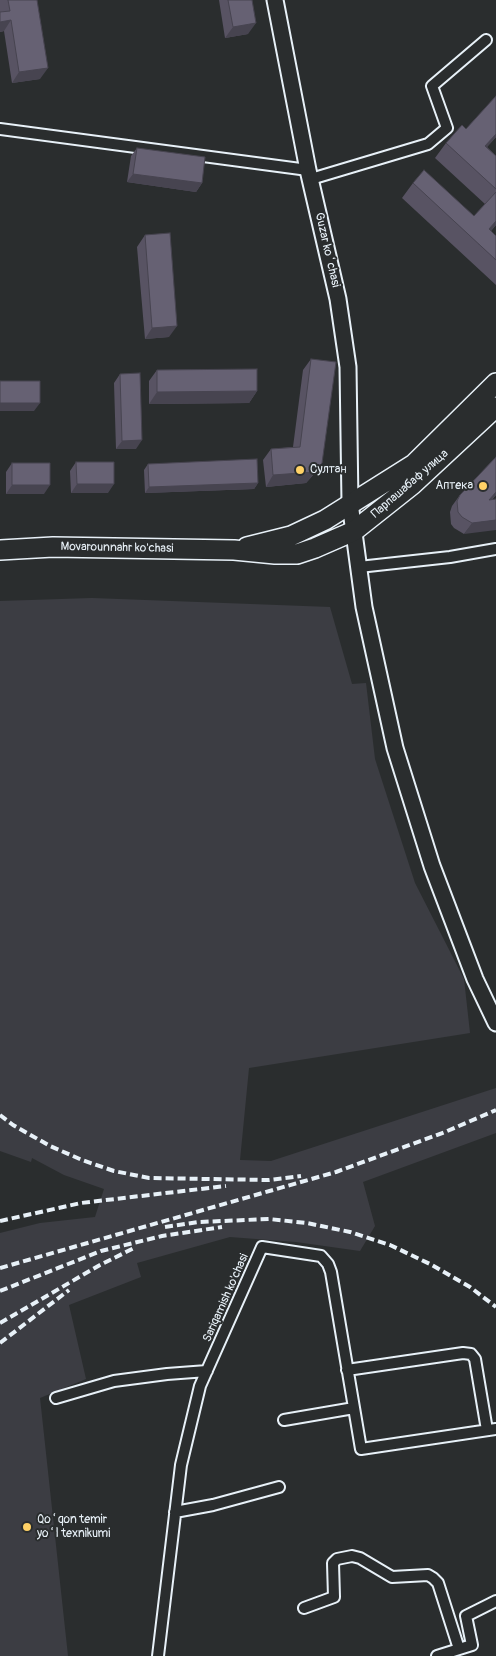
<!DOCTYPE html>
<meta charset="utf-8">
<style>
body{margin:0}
canvas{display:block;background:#2a2d2e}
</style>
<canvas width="496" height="1656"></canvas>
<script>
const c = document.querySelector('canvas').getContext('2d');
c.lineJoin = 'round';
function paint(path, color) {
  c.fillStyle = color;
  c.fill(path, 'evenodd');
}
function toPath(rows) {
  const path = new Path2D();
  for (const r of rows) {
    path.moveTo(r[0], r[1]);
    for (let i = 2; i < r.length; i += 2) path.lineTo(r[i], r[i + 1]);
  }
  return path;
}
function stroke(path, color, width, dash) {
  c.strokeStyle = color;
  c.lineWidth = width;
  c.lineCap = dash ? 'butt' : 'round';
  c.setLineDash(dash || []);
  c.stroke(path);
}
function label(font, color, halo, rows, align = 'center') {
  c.font = font + ' Pangolin,sans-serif';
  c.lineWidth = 4;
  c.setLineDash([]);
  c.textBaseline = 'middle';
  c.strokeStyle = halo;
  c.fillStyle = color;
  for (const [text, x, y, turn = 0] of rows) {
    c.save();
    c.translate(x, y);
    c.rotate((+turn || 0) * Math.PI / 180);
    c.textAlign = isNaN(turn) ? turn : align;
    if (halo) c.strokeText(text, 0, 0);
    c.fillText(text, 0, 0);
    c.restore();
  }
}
const built = toPath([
 [92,598,330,607,352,684,366,683,375,759,415,883,464,979,470,1033,249,1068,240,1160,271,1161,496,1088,496,1133,363,1182,375,1226,360,1251,296,1242,230,1237,137,1263,141,1277,69,1305,86,1379,40,1398,68,1656,0,1656,0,1233,40,1223,95,1217,104,1189,64,1175,32,1158,31,1162,0,1151,0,601]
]);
const street = toPath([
 [0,129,308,170],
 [311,179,428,144,447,128,432,86,486,40],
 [359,567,450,557,496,549],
 [347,1370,463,1353,471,1354,475,1359,487,1430],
 [56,1398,114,1381,167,1374,207,1371],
 [284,1420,354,1408],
 [175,1512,213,1505,279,1487],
 [304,1608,334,1597,333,1563,337,1559,352,1556,360,1558,392,1577,428,1575,433,1578,438,1583,459,1649],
 [158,1656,181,1465,200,1386,262,1247,321,1256,328,1264,331,1272,361,1449,496,1429],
 [437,1656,472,1645,466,1616,496,1601]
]);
const secondary = toPath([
 [275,0,308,170,338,299,348,367,350,503,364,607,395,748,432,866,475,979,496,1023]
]);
const highway = toPath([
 [247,547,291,536,325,520,414,464,496,383],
 [0,550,53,547,234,550,275,554,297,554,315,548,354,531,412,485,496,407]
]);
const rail = toPath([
 [0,1115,13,1125,50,1146,82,1160,114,1171,149,1178,269,1180,301,1176],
 [0,1221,81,1203,226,1186],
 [165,1227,199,1222,269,1219,307,1223,350,1232,390,1245,432,1265,470,1287,496,1307],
 [0,1268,336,1172,445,1132,496,1110],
 [0,1291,101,1251,162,1236,222,1227],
 [0,1323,100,1265,134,1248],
 [0,1343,69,1290]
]);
const wall = toPath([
 [0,0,37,0,40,79,12,83,4,31,0,32],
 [219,0,252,0,248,34,225,38],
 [496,96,496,137,487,147,496,156,496,225,491,231,496,236,496,285,402,198,413,183,474,216,485,204,435,158,446,143,466,129],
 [137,148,202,183,196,192,127,182,131,156],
 [145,235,169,337,145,339,137,247],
 [311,359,314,474,306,483,266,487,263,460,271,449,293,447,303,370],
 [157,370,257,391,249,403,149,404,149,381],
 [120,374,136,449,116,449,114,383],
 [496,457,496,495,464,534,454,528,451,524,450,512,452,506,460,495],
 [76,462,108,493,71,493,70,471],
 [12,463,44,494,6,494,6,472],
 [148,464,258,483,254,489,145,493,144,470]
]);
const shadedWall = toPath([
 [11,20,4,31,0,32,0,22],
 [256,23,248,34,225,38,233,27],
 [48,68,40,79,12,83,19,72],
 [496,134,496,137,474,161,485,146],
 [133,174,202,183,196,192,127,182],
 [496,221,496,225,478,245,489,229],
 [177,326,169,337,145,339,152,328],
 [257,391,249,403,149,404,157,392],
 [0,403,40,403,34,411,0,411],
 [142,440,136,449,116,449,122,441],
 [322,463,314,474,306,483,266,487,273,475],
 [258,483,254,489,145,493,149,487],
 [77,484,114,484,108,493,71,493],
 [12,485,50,485,44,494,6,494],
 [496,492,496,495,481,511,489,500],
 [496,520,496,530,464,534,472,523]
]);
const building = toPath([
 [8,0,37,0,48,68,19,72,11,20,0,22,0,12,10,11,8,0],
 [228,0,252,0,256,23,233,27,228,0],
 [496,96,496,134,485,146,496,156,496,189,446,143,462,125,466,129,496,96],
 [137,148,205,157,202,183,133,174,137,148],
 [424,170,474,216,496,192,496,221,489,229,496,236,496,260,413,183,424,170],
 [170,233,177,326,152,328,145,235,170,233],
 [311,359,336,362,322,463,314,472,273,475,271,449,300,447,311,359],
 [257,369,257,391,157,392,157,370,257,369],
 [140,373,142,440,122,441,120,374,140,373],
 [0,381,40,381,40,403,0,403,0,381],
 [496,457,496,492,489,500,496,499,496,520,472,523,462,517,458,512,457,501,460,495,496,457],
 [257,459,258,483,149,487,148,464,257,459],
 [76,462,114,462,114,484,77,484,76,462],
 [12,463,50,463,50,485,12,485,12,463]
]);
const markers = [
 [300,470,5,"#ffd166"],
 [483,486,5,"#ffd166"],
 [27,1527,5,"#ffd166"]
];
const streetNames = [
 ["Guzar koʻchasi",327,250,77],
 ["Парпашабаф улица",410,484,-41],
 ["Movarounnahr ko'chasi",117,548,1],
 ["Sariqamish ko'chasi",226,1298,-66]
];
const poiNames = [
 ["Султан",310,470],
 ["Аптека",473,486,"right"],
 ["Qoʻqon temir",37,1520],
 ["yoʻl texnikumi",37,1534]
];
paint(built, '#3c3d43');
stroke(street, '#e8f1f8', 14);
stroke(secondary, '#e8f1f8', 19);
stroke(highway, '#e8f1f8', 22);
stroke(street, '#2a2d2e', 10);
stroke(secondary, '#2a2d2e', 15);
stroke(highway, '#2a2d2e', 19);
stroke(rail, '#e8f1f8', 4, [8, 4]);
paint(wall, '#585363');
paint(shadedWall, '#474450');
paint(building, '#666173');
stroke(building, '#474450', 1);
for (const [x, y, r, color] of markers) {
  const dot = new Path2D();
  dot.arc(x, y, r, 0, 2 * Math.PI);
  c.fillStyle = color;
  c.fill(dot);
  stroke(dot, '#2a2d2e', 2);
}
label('12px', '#e8f1f8', '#2a2d2e', streetNames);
label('12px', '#e8f1f8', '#2a2d2e', poiNames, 'left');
</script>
